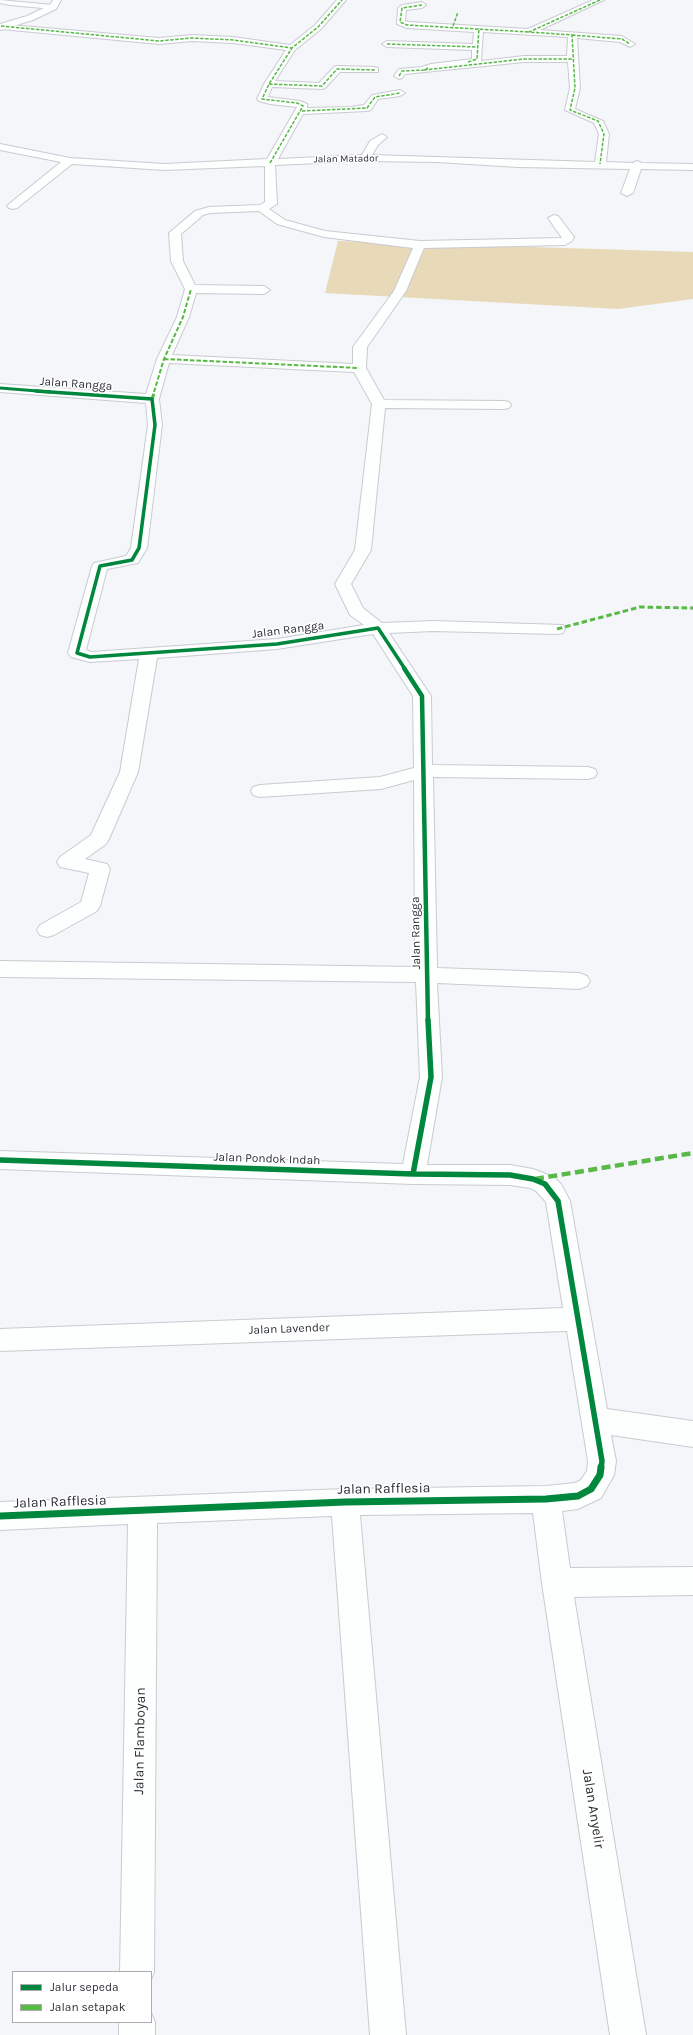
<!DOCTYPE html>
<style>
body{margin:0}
#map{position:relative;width:693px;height:2035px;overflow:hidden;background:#f4f6fa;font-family:Karla,sans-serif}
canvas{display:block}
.legend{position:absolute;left:12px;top:1971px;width:140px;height:52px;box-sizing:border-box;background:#fff;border:1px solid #abacaf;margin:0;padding:5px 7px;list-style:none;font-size:12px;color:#2c2f36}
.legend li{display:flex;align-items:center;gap:8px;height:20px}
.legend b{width:20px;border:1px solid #abacaf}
</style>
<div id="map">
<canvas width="693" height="2035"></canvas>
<ul class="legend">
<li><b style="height:5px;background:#00873e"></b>Jalur sepeda</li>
<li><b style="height:5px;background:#58b947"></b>Jalan setapak</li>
</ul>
</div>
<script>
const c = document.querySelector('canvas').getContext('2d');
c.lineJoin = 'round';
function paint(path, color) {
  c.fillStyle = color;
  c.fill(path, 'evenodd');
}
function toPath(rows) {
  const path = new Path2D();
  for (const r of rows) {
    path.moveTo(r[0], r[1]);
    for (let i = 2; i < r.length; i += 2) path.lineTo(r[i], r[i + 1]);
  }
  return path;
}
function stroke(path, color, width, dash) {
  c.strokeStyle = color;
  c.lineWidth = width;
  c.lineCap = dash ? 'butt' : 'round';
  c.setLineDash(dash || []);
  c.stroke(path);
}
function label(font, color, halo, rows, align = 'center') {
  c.font = font + ' Karla,sans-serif';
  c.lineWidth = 3;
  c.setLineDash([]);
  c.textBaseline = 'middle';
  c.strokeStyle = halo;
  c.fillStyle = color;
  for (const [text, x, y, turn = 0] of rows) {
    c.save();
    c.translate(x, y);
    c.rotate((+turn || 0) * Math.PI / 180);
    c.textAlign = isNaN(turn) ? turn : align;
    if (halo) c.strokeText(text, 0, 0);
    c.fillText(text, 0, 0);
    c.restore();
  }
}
const green = toPath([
 [338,241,693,252,693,299,618,309,325,293]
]);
const lane = toPath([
 [0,0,53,5,56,7,53,9,10,5,0,3,0,0]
]);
const street = toPath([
 [337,0,346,0,321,29,295,50,275,81,319,83,334,67,337,66,375,67,378,68,378,72,340,72,325,88,322,89,272,87,268,97,300,101,307,104,307,108,351,107,364,105,372,95,400,90,405,93,400,96,378,99,371,110,367,111,303,114,278,159,362,155,370,141,382,134,387,137,378,145,372,155,595,162,599,134,594,123,565,110,570,88,568,62,524,62,405,74,402,78,399,79,394,76,399,69,422,67,431,64,472,59,472,50,387,47,382,44,387,41,473,44,474,32,407,28,397,24,398,8,402,5,422,2,426,5,422,8,406,10,405,21,409,22,528,29,593,0,604,0,540,30,622,36,635,44,630,47,620,42,577,38,580,88,575,109,603,121,609,134,606,162,633,163,637,161,642,163,693,164,693,170,641,169,633,193,627,196,621,193,630,169,518,167,437,162,365,161,275,165,277,204,269,209,285,220,325,231,420,241,562,238,548,218,554,215,558,216,574,237,572,241,565,245,424,248,406,291,367,347,366,368,384,400,504,401,509,402,511,405,509,408,504,409,385,408,371,550,351,584,363,608,382,623,433,621,563,625,565,629,563,633,557,634,433,631,389,633,431,696,432,765,588,767,595,769,597,773,595,777,588,779,433,777,437,968,579,973,587,976,590,981,587,986,579,989,437,983,442,1077,427,1165,510,1165,533,1169,554,1177,561,1184,570,1201,607,1409,693,1421,693,1447,611,1435,616,1461,614,1475,601,1498,578,1509,562,1511,570,1568,693,1567,693,1595,574,1597,646,2035,610,2035,542,1583,533,1513,360,1515,406,2035,370,2035,332,1516,157,1523,154,1972,151,1980,151,1972,120,1972,128,1524,0,1530,0,1502,345,1489,546,1486,575,1483,581,1480,587,1471,588,1461,567,1331,0,1351,0,1329,563,1308,546,1202,536,1191,530,1188,510,1185,413,1184,0,1169,0,1151,403,1164,420,1077,416,982,0,977,0,961,415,967,414,780,381,789,260,797,253,795,251,791,253,787,260,785,380,777,414,768,413,696,373,634,277,649,157,658,138,772,109,839,106,844,85,859,107,864,110,869,100,906,97,911,54,935,47,937,40,935,37,930,40,925,81,902,89,873,60,867,57,862,60,857,91,835,120,772,139,659,90,662,71,657,68,653,92,566,94,563,126,556,131,548,148,425,146,403,0,392,0,384,146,394,157,359,177,317,185,289,171,261,169,233,195,211,209,207,260,205,265,202,265,166,164,170,72,164,17,208,13,209,9,208,7,206,9,204,61,162,0,150,0,144,70,158,164,164,267,159,297,107,270,104,259,101,257,99,264,84,286,50,233,43,192,41,159,44,1,29,0,24,159,38,192,35,233,37,290,45,315,25,337,0],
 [483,32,568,37,567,56,524,56,481,61,483,32],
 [259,211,277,224,324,237,413,248,394,291,353,347,353,364,172,355,189,317,196,293,264,294,270,290,264,286,195,285,183,261,181,234,203,215,210,213,259,211],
 [169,363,354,372,372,404,355,550,335,584,350,615,364,625,277,639,91,652,86,650,107,569,138,563,147,548,162,425,159,399,169,363],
 [151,2013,155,2022,155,2035,119,2035,119,2022,151,2022,151,2013]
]);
const secondary = toPath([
 [53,0,61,0,56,9,33,20,0,30,0,24,27,16,50,5,53,0]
]);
const quietFar3 = toPath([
 [600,0,529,32,572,35,575,88,570,110,598,121,604,134,600,164],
 [422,5,402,8,400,22,407,25,529,32],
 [1,26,159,41,192,38,233,40,292,48],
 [453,26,458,12],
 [572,35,622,39,630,44],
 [387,44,478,47],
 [468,62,477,59,479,28],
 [424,70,524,59,572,59],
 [399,76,402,71,424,70,428,68],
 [269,84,322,86,337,69,375,70],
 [302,111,367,108,375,97,400,93],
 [270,163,303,106,297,103,262,99,269,84,292,48,318,27,342,0]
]);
const quietFar2 = toPath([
 [164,359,359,368],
 [154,392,164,359,183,317,191,289]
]);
const quietFar1 = toPath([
 [152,399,155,391],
 [557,629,640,607,693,608]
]);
const quiet = toPath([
 [535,1179,693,1153]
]);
const cyclewayFar4 = toPath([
 [0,388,50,392]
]);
const cyclewayFar3 = toPath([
 [36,391,152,399,155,425,139,548,132,560,100,566,77,653,90,657,277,644,378,628,405,669]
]);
const cyclewayFar2 = toPath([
 [404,668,422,696,428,1021]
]);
const cyclewayFar1 = toPath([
 [0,1160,413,1174,510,1175,533,1179,545,1184,558,1201,602,1461,601,1468],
 [413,1174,431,1077,428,1020]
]);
const cycleway = toPath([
 [0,1516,345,1502,546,1499,578,1496,591,1489,600,1475,601,1467]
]);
const farStreetnames = [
 ["Jalan Matador",346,159,-1]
];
const streetNames = [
 ["Jalan Rangga",76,384,4],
 ["Jalan Rangga",288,630,-7],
 ["Jalan Rangga",416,933,-91],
 ["Jalan Pondok Indah",267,1159,2],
 ["Jalan Lavender",289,1329,-2]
];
const nearStreetnames = [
 ["Jalan Rafflesia",384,1489,-1],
 ["Jalan Rafflesia",60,1502,-2],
 ["Jalan Flamboyan",140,1741,-89],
 ["Jalan Anyelir",593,1809,81]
];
paint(green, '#e8d9b9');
stroke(lane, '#c8cbd0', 2);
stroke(street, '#c8cbd0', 2);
stroke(secondary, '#c8cbd0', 2);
paint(lane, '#fdfefe');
paint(street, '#fdfefe');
paint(secondary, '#fdfefe');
stroke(quietFar3, '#58b947', 1.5, [3.5, 1.5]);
stroke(quietFar2, '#58b947', 2, [4.5, 2]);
stroke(quietFar1, '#58b947', 3, [5.5, 3]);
stroke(quiet, '#58b947', 4.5, [9, 4.5]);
stroke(cyclewayFar4, '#00873e', 3);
stroke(cyclewayFar3, '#00873e', 3.5);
stroke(cyclewayFar2, '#00873e', 4.5);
stroke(cyclewayFar1, '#00873e', 5.5);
stroke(cycleway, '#00873e', 7);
label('10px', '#2c2f36', '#fff', farStreetnames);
label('12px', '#2c2f36', '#fff', streetNames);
label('14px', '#2c2f36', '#fff', nearStreetnames);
</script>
